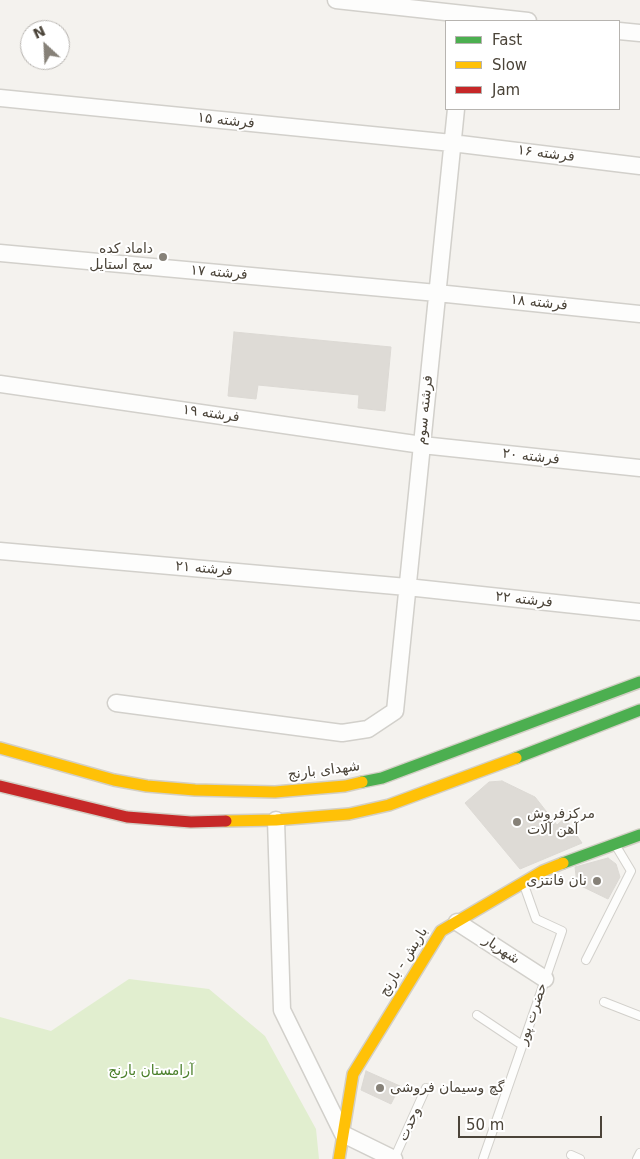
<!DOCTYPE html>
<meta charset="utf-8">
<style>
body{margin:0}
#map{position:relative;width:640px;height:1159px;overflow:hidden;background:#f4f2ee;font-family:"DejaVu Sans",sans-serif}
canvas{display:block}
.legend{position:absolute;left:445px;top:20px;width:175px;height:90px;box-sizing:border-box;background:#fff;border:1px solid #b7b4b0;margin:0;padding:6px 9px;list-style:none;font-size:15px;color:#4b4439}
.legend li{display:flex;align-items:center;gap:10px;height:25px}
.legend b{width:25px;border:1px solid #b7b4b0}
.north{position:absolute;left:20px;top:20px;width:50px;height:50px;box-sizing:border-box;background:#fff;border:1px solid #b7b4b0;border-radius:50%;rotate:335deg;font-size:14px;font-weight:700;line-height:20px;text-align:center;color:#4b4439}
.north::after{content:'';display:block;margin:auto;width:18px;height:22px;background:#868178;clip-path:polygon(50% 0,100% 100%,50% 72%,0 100%)}
.scale{position:absolute;left:458px;top:1116px;width:144px;height:22px;box-sizing:border-box;border:2px solid #4b4439;border-top:0;padding-left:6px;font-size:15px;line-height:18px;white-space:nowrap;color:#4b4439;-webkit-text-stroke:4px #fff;paint-order:stroke}
</style>
<div id="map">
<canvas width="640" height="1159"></canvas>
<ul class="legend">
<li><b style="height:6px;background:#4caf50"></b>Fast</li>
<li><b style="height:6px;background:#ffc107"></b>Slow</li>
<li><b style="height:6px;background:#c62828"></b>Jam</li>
</ul>
<div class="north">N</div>
<div class="scale">50 m</div>
</div>
<script>
const c = document.querySelector('canvas').getContext('2d');
c.lineJoin = 'round';
function paint(path, color) {
  c.fillStyle = color;
  c.fill(path, 'evenodd');
}
function toPath(rows) {
  const path = new Path2D();
  for (const r of rows) {
    path.moveTo(r[0], r[1]);
    for (let i = 2; i < r.length; i += 2) path.lineTo(r[i], r[i + 1]);
  }
  return path;
}
function stroke(path, color, width, dash) {
  c.strokeStyle = color;
  c.lineWidth = width;
  c.lineCap = dash ? 'butt' : 'round';
  c.setLineDash(dash || []);
  c.stroke(path);
}
function label(font, color, halo, rows, align = 'center') {
  c.font = font + ' "DejaVu Sans","Noto Sans Arabic",sans-serif';
  c.lineWidth = 4;
  c.setLineDash([]);
  c.textBaseline = 'middle';
  c.strokeStyle = halo;
  c.fillStyle = color;
  for (const [text, x, y, turn = 0] of rows) {
    c.save();
    c.translate(x, y);
    c.rotate((+turn || 0) * Math.PI / 180);
    c.textAlign = isNaN(turn) ? turn : align;
    if (halo) c.strokeText(text, 0, 0);
    c.fillText(text, 0, 0);
    c.restore();
  }
}
const green = toPath([
 [129,979,209,989,265,1036,316,1129,319,1159,0,1159,0,1017,51,1031]
]);
const building = toPath([
 [234,332,391,347,385,411,358,408,359,395,258,385,256,399,228,396,234,332],
 [502,781,535,797,557,825,565,818,582,843,520,869,465,803,489,782,502,781],
 [608,858,616,864,620,877,608,899,577,884,575,867,608,858],
 [366,1071,400,1086,391,1104,361,1090,366,1071]
]);
const lane = toPath([
 [586,960,631,871,616,846],
 [604,1002,640,1016],
 [477,1015,522,1045],
 [571,1155,580,1159],
 [394,1159,426,1088],
 [483,1159,562,931,536,919,524,885],
 [637,1159,640,1153]
]);
const street = toPath([
 [336,0,528,21],
 [619,31,640,33],
 [0,98,452,143,640,166],
 [0,253,437,293,640,314],
 [0,384,422,445,640,468],
 [0,551,407,587,640,612],
 [116,703,342,733,368,729,395,711,456,109],
 [276,820,282,1010,343,1134,394,1159],
 [457,922,545,979]
]);
const fast = toPath([
 [516,758,640,710],
 [362,782,382,778,640,682],
 [563,863,640,835]
]);
const slow = toPath([
 [0,748,114,780,147,786,195,790,275,792,345,786,362,782],
 [226,821,276,820,349,814,389,805,516,758],
 [339,1159,353,1074,441,931,543,871,563,863]
]);
const jam = toPath([
 [0,786,127,817,191,822,226,821]
]);
const markers = [
 [163,257,5,"#868178"],
 [517,822,5,"#868178"],
 [597,881,5,"#868178"],
 [380,1088,5,"#868178"]
];
const streetNames = [
 ["۱۵ فرشته",226,121,6],
 ["۱۶ فرشته",546,154,7],
 ["۱۷ فرشته",219,273,5],
 ["۱۸ فرشته",539,303,6],
 ["فرشته سوم",425,410,-84],
 ["۱۹ فرشته",211,414,8],
 ["۲۰ فرشته",531,457,6],
 ["۲۱ فرشته",204,569,5],
 ["۲۲ فرشته",524,600,6],
 ["شهدای بارنج",324,771,-7],
 ["شهریار",501,950,33],
 ["باریش - بارنج",404,962,-58],
 ["حضرت پور",533,1014,-71],
 ["وحدت",410,1124,-66]
];
const poiNames = [
 ["داماد کده",153,249],
 ["سج استایل",153,265],
 ["مرکزفروش",527,814,"left"],
 ["آهن آلات",527,830,"left"],
 ["نان فانتزی",587,881],
 ["گچ وسیمان فروشی",390,1088,"left"]
];
const parkNames = [
 ["آرامستان بارنج",151,1071]
];
paint(green, '#e1eecf');
paint(building, '#dedbd6');
stroke(building, '#dcd9d4', 1);
stroke(lane, '#d2d0cb', 10);
stroke(street, '#d2d0cb', 19);
stroke(fast, '#d3cfc5', 14);
stroke(slow, '#d3cfc5', 14);
stroke(jam, '#d3cfc5', 14);
stroke(lane, '#fdfdfc', 8);
stroke(street, '#fdfdfc', 16);
stroke(fast, '#4caf50', 11);
stroke(slow, '#ffc107', 11);
stroke(jam, '#c62828', 11);
for (const [x, y, r, color] of markers) {
  const dot = new Path2D();
  dot.arc(x, y, r, 0, 2 * Math.PI);
  c.fillStyle = color;
  c.fill(dot);
  stroke(dot, '#fff', 2);
}
label('14px', '#4b4439', '#fff', streetNames);
label('14px', '#4b4439', '#fff', poiNames, 'right');
label('14px', '#4a7f2a', '#fff', parkNames);
</script>
